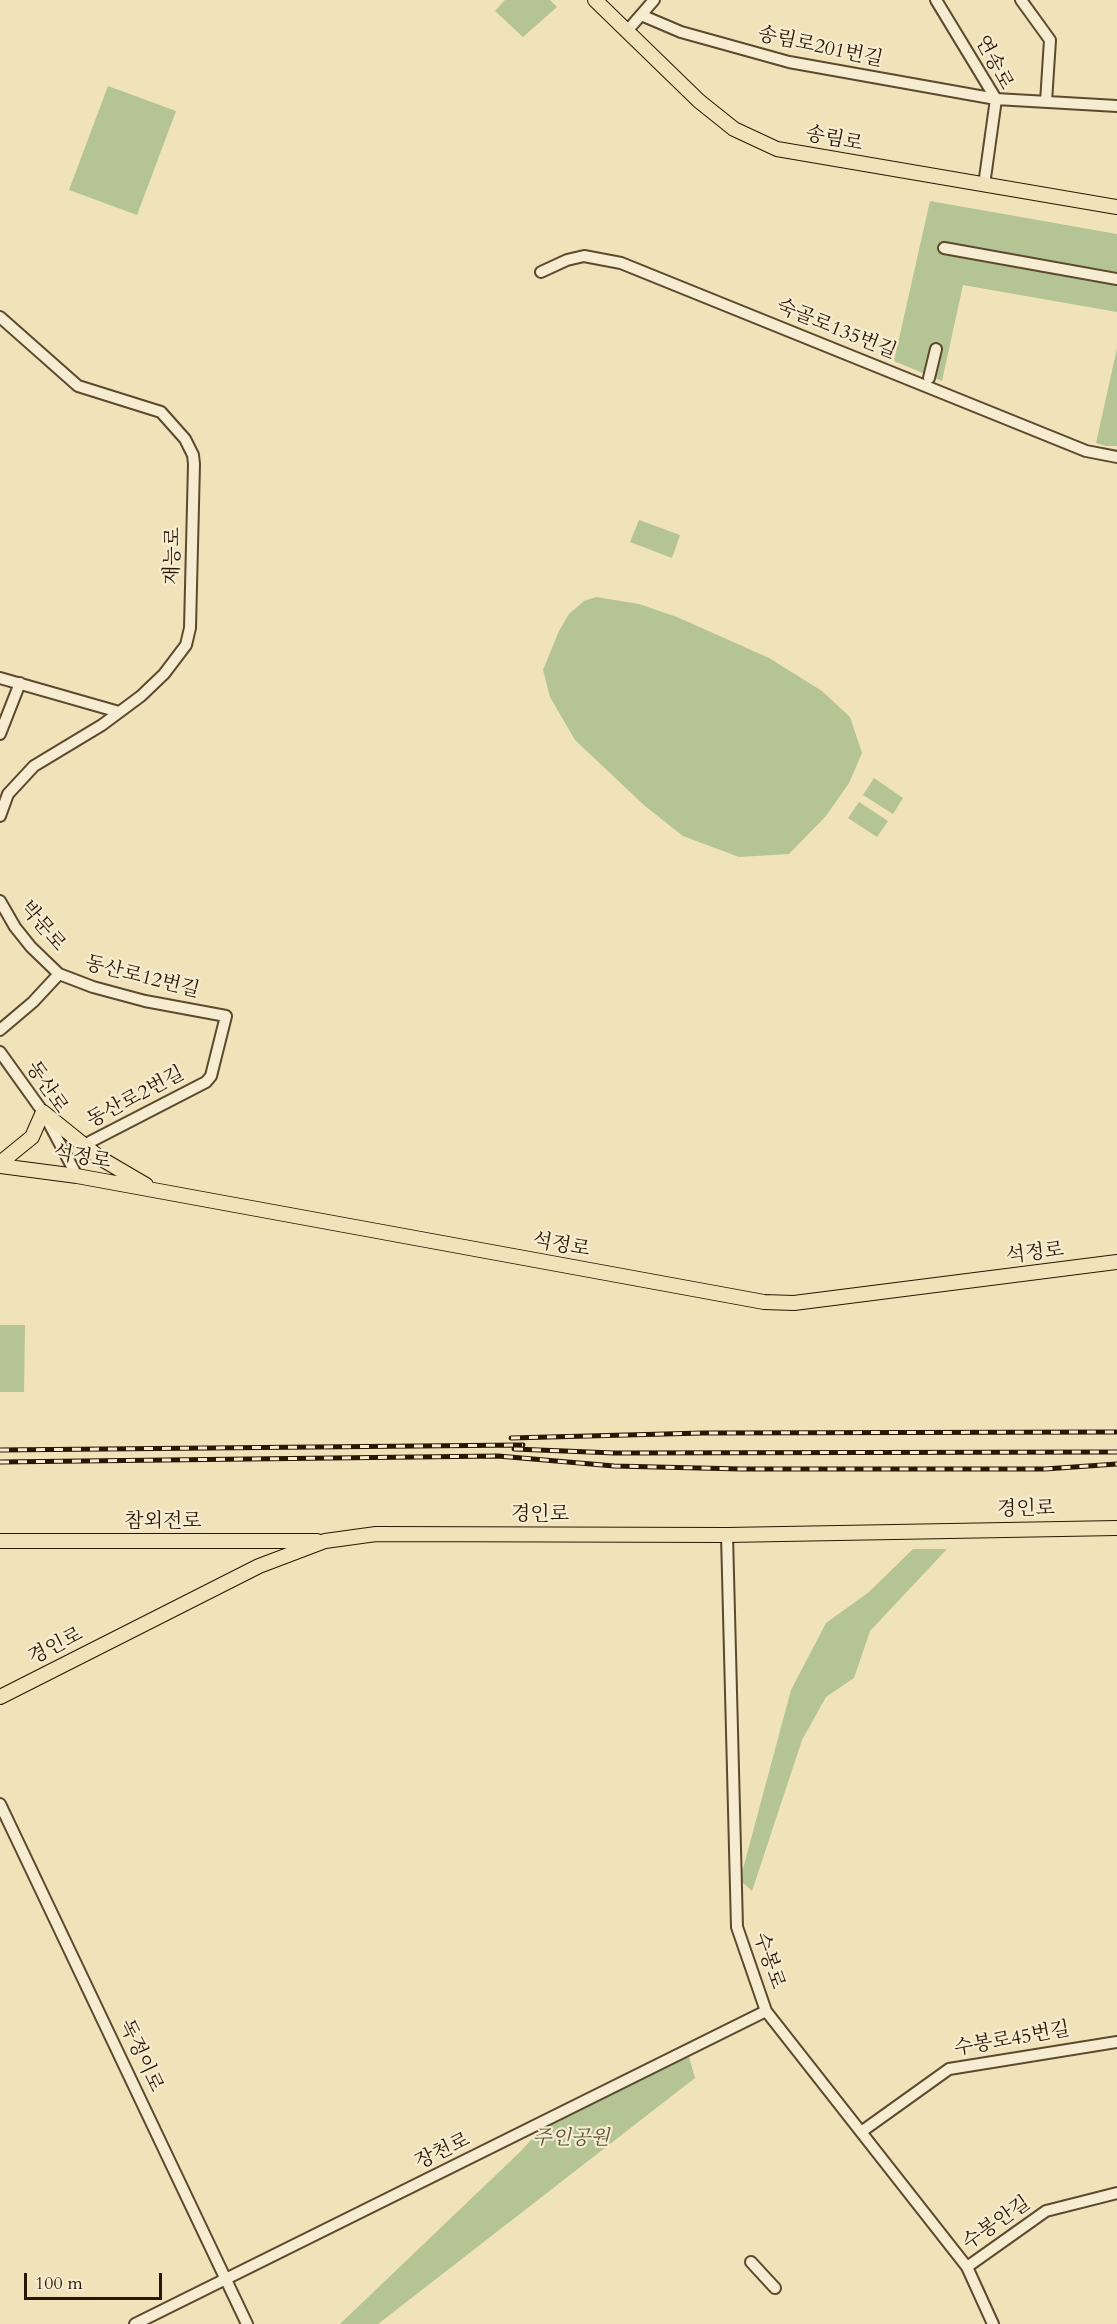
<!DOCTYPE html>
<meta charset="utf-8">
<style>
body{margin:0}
#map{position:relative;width:1117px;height:2324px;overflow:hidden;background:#f0e2b9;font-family:Cardo,serif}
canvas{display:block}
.scale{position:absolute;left:24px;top:2273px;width:138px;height:27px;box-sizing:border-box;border:3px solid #2b1600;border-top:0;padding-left:8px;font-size:18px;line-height:21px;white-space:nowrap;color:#2b1600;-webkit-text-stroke:4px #f5ecd2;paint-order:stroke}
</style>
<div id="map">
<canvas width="1117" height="2324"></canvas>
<div class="scale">100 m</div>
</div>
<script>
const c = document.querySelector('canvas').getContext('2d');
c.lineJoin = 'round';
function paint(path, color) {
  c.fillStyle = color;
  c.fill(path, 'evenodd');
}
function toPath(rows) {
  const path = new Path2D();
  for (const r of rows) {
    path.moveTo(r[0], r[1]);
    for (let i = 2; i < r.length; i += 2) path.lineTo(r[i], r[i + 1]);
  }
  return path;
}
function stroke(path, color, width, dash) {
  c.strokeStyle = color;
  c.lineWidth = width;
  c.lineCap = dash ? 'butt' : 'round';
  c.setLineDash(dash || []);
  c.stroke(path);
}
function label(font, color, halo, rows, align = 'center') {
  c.font = font + ' Cardo,"Noto Serif KR",serif';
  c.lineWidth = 4.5;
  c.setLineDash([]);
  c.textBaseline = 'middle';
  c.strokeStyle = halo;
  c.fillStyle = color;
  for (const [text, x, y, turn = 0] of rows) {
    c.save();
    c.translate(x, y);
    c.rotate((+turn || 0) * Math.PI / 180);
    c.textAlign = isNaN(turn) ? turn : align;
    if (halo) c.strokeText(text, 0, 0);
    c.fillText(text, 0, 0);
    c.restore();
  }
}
const green = toPath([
 [505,0,550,0,557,7,523,37,495,11],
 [108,86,176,111,137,215,69,190],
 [930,201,1117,234,1117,312,963,285,942,381,894,361],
 [1117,348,1117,446,1106,446,1096,443],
 [639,520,680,535,672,558,630,542],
 [596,597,639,604,677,617,769,658,822,691,850,717,862,753,849,783,826,816,789,854,739,857,683,836,645,806,575,740,550,697,543,670,559,631,569,614,584,601],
 [874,778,903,798,893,814,863,795],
 [859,802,888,821,877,837,848,818],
 [0,1325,25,1325,24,1392,0,1392],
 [913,1549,947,1549,870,1631,854,1678,826,1697,802,1740,752,1891,740,1880,791,1690,826,1623,869,1592],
 [687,2050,695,2078,378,2324,340,2324,520,2152,552,2117]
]);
const minor = toPath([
 [936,0,996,99,984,185],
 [1021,0,1050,40,1046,102],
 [641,15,681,32,789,62,996,99,1117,106],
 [627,31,654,0],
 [944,248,1117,279],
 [541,272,567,260,584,256,621,263,1086,451,1117,457],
 [0,317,78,386,161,412,185,439,193,455,194,464,190,628,186,645,164,674,141,696,102,725,34,766,8,794,0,816],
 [929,378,936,349],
 [0,678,119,712],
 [0,734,20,683],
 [0,901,15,927,31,947,59,974,93,987,145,1001,226,1016,211,1076,206,1082,84,1145],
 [0,1030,33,1002,59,974],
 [0,1052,43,1112,77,1176],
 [727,1535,737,1927,766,2011,967,2267,993,2324],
 [0,1804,247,2324],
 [861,2132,949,2069,1117,2042],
 [751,2262,775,2288],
 [967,2267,1046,2211,1117,2193],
 [135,2324,766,2011]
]);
const major = toPath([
 [595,0,699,101,734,129,777,149,1117,207],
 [0,1163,32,1137,43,1112,100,1158,146,1185],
 [0,1166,77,1176,764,1302,794,1303,1117,1262],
 [0,1541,317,1541],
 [0,1697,259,1566,325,1541,376,1534,727,1535,1117,1528]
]);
const rail = toPath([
 [511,1438,703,1433,1117,1432],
 [514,1449,614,1453,1117,1452],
 [0,1450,523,1445],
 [0,1462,498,1456,614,1466,741,1469,1045,1469,1117,1464]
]);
const streetNames = [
 ["송림로201번길",820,48,12],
 ["연송로",993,63,62],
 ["송림로",834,140,11],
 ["숙골로135번길",836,330,22],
 ["재능로",174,556,-89],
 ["박문로",42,927,50],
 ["동산로12번길",142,978,14],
 ["동산로",46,1088,56],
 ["동산로2번길",136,1098,-28],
 ["석정로",82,1158,10],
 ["석정로",561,1246,10],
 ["석정로",1035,1254,-7],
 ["경인로",1026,1510,-1],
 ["경인로",540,1515],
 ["참외전로",163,1522],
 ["경인로",56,1647,-27],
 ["수봉로",768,1961,71],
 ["수봉로45번길",1012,2040,-10],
 ["독정이로",140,2056,65],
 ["장천로",443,2152,-26],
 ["수봉안길",997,2224,-35]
];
const parkNames = [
 ["주인공원",571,2139]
];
paint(green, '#b4c494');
stroke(minor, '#5c492e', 14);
stroke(major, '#2b1600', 16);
stroke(minor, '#f5ecd2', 10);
stroke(major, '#f0e2b9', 14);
stroke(rail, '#2b1600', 5);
stroke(rail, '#f5ecd2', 3, [9]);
label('20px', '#2b1600', '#f5ecd2', streetNames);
label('italic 20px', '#5b5334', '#f5ecd2', parkNames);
</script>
